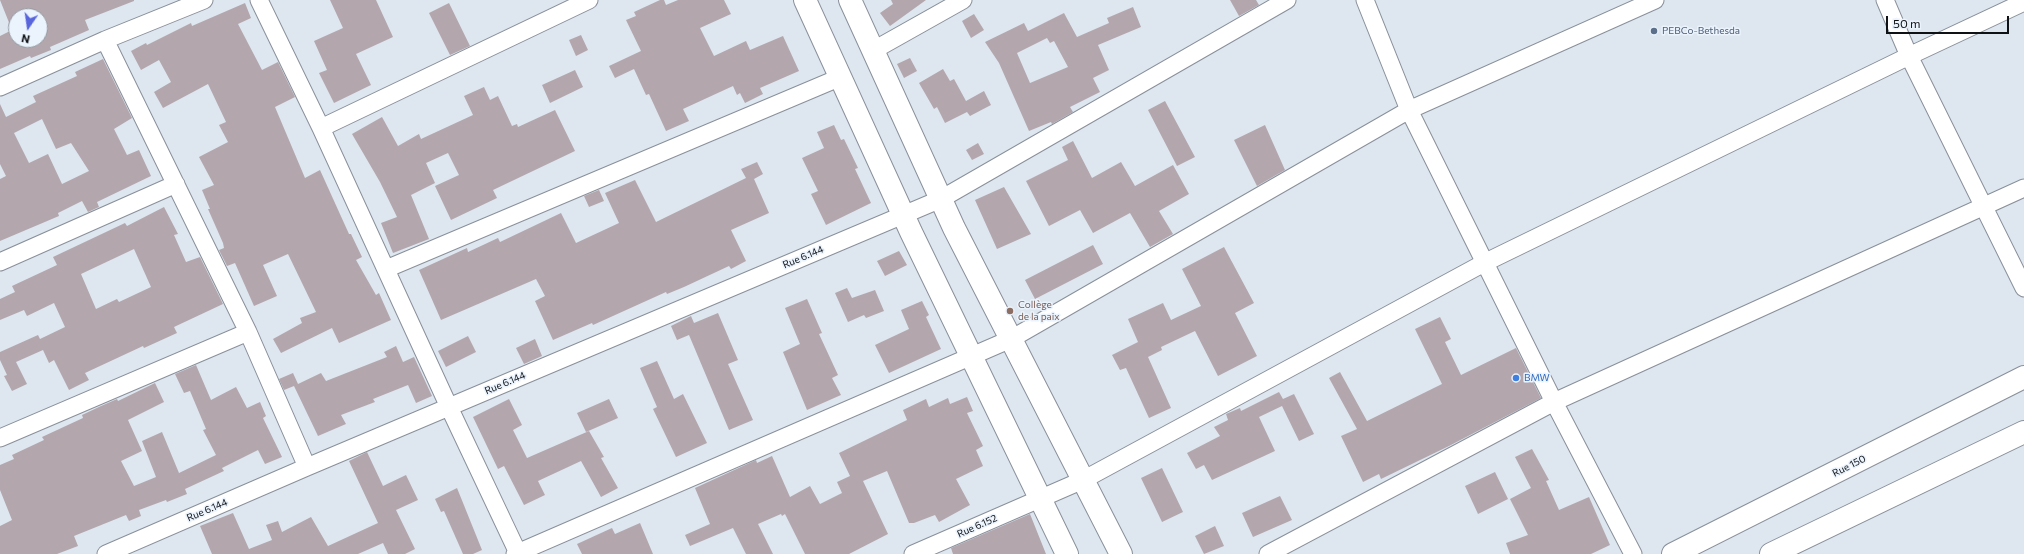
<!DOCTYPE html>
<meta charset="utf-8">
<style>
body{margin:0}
#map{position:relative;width:2024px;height:554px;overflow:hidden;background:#dee6f0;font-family:Commissioner,sans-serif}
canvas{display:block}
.north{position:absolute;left:8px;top:8px;width:40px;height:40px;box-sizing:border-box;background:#ebf3fd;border:1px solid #9399a0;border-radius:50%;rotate:193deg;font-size:11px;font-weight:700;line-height:16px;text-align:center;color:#0f1215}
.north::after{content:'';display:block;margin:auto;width:14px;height:18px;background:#5865dc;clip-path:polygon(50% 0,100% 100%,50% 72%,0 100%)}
.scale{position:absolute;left:1886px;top:16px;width:123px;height:18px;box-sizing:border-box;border:2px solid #0f1215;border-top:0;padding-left:5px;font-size:12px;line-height:14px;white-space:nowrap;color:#0f1215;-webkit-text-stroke:3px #ebf3fd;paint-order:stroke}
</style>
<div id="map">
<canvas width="2024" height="554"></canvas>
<div class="north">N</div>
<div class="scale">50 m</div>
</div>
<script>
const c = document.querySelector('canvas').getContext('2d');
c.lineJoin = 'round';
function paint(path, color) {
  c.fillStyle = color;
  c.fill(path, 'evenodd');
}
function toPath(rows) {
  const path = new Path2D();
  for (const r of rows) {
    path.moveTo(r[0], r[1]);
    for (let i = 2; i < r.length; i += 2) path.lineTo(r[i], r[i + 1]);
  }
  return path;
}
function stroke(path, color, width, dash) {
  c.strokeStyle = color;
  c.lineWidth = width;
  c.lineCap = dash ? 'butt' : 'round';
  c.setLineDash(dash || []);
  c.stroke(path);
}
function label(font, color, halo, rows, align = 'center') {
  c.font = font + ' Commissioner,sans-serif';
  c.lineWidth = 3;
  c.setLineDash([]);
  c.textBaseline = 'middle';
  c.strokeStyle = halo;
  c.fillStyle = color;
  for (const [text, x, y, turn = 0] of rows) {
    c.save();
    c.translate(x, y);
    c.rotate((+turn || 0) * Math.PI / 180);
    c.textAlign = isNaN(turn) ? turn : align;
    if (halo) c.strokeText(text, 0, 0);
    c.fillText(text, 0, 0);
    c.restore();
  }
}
const building = toPath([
 [0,0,134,0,134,1,85,20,89,30,50,47,51,50,31,58,30,56,0,69,0,36,12,30],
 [16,16,40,16,40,40,16,40],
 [330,0,376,0,393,37,356,54,371,85,334,103,319,73,327,70,314,41,343,28],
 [660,0,664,0,666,5,678,0,724,0,731,14,700,28,714,56,746,41,750,50,783,36,799,71,760,88,763,94,745,103,740,93,737,95,733,86,683,109,689,121,666,131,649,94,646,95,634,69,615,78,609,66,641,51,626,20,636,16,634,12],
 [891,0,926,0,890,26,880,13,893,4],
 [1230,0,1256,0,1259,5,1239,16],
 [245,3,251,18,238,24,262,70,278,62,295,97,275,107,305,178,320,170,349,234,351,234,362,257,356,260,376,295,379,293,391,320,339,343,332,328,281,353,273,339,302,323,300,318,316,312,288,254,263,265,277,296,254,306,235,263,227,266,219,250,224,248,223,243,208,209,210,209,202,190,214,185,199,157,228,142,219,125,226,122,208,84,163,108,154,92,171,82,159,60,141,70,131,51,146,43,147,45,191,23,192,26],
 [449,3,470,46,450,55,429,13],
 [1133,7,1141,27,1098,45,1109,70,1093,78,1100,92,1070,107,1073,112,1052,124,1051,122,1029,131,999,63,985,42,1024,23,1028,31,1064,13,1077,37,1109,23,1107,18],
 [1047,38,1050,43,1054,41,1068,67,1030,83,1017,53],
 [974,14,984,30,971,38,962,21],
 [581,35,588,50,576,56,569,40],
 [910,58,917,71,904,78,897,64],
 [103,59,132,118,114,129,127,155,139,150,151,176,97,202,99,207,88,212,82,201,58,213,59,216,0,241,0,179,6,176,0,164,0,104,6,117,36,102,33,96,77,76,75,72],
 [42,119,56,149,71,143,89,171,62,184,48,154,29,163,14,133],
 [943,69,950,81,954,79,966,101,984,91,991,105,970,116,967,112,945,123,937,107,934,109,919,83],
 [575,70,583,87,550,103,542,85],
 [484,87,490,100,498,96,512,126,517,124,518,127,555,110,575,151,493,190,497,198,451,220,435,186,459,175,448,153,426,163,435,183,411,195,429,239,393,253,381,223,397,217,380,182,352,134,382,117,398,146,419,134,421,139,473,115,464,96],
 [1165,101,1195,157,1177,166,1148,110],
 [834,125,841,140,844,139,858,168,855,169,871,203,826,225,811,194,818,191,802,158,824,148,817,132],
 [1265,125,1285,170,1257,186,1234,140],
 [1073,141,1092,178,1121,162,1135,186,1173,165,1189,194,1159,211,1173,234,1150,247,1130,213,1093,233,1080,210,1049,226,1026,181,1068,160,1062,147],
 [978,143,984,154,972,160,966,150],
 [757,162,763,174,754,179,769,213,731,230,746,261,731,269,729,266,684,287,667,294,666,292,593,325,592,323,553,340,535,301,545,296,536,279,441,320,419,270,467,248,468,252,498,238,500,242,561,213,576,243,619,223,605,193,635,180,656,222,746,178,741,169],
 [1004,187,1031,234,997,249,975,200],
 [599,190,604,201,589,207,584,196],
 [164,207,178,234,174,235,186,262,200,257,223,304,174,327,177,333,144,348,143,346,85,373,89,380,69,390,54,360,49,363,43,350,16,362,27,384,12,391,4,376,7,375,0,360,0,352,38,335,40,339,65,327,54,303,27,316,24,310,0,320,0,299,15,292,12,286,57,265,53,257,125,223,127,226],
 [134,249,151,287,119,302,117,299,96,309,81,274],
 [1093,245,1103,264,1035,299,1025,280],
 [1224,247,1254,303,1235,313,1257,356,1218,376,1195,331,1161,347,1162,350,1148,357,1171,408,1149,418,1126,368,1120,370,1112,355,1138,342,1128,319,1163,303,1171,320,1201,306,1182,269],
 [899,251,907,265,885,276,877,261],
 [847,288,852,298,875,290,884,311,866,318,864,315,848,322,835,293],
 [807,299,822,333,819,334,838,375,832,378,841,395,807,410,783,352,800,344,785,308],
 [922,301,929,315,926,317,941,349,889,373,875,345,909,329,901,310],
 [718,313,738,360,728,364,753,420,729,430,689,335,677,340,671,326,691,316,694,323],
 [1440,317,1451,339,1445,342,1461,375,1516,348,1541,398,1449,446,1381,479,1379,474,1363,482,1341,436,1357,429,1329,378,1340,372,1367,421,1442,384,1415,329],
 [468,336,476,352,446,367,438,351],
 [535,339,542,356,524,364,516,348],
 [396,346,403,362,414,357,432,396,416,403,408,385,373,399,375,402,341,415,346,424,318,436,294,386,284,390,279,379,293,373,298,384,321,373,326,381,387,357,384,352],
 [657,361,674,399,683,394,707,443,676,457,653,409,657,407,640,368],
 [196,365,211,400,236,387,247,408,260,402,266,416,263,418,282,457,265,464,258,450,222,468,224,471,185,489,187,494,167,502,166,500,139,510,141,516,129,521,126,515,74,536,78,546,57,554,0,554,0,526,12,520,0,490,0,465,14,459,12,455,44,440,42,437,83,418,82,415,101,406,117,399,118,401,155,383,164,402,128,420,142,451,121,461,134,486,156,477,142,441,162,432,179,473,216,455,203,430,206,429,190,391,184,393,175,374],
 [1279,392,1283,399,1294,394,1314,434,1299,441,1282,406,1259,417,1275,451,1212,480,1204,465,1196,469,1187,453,1220,436,1214,427,1228,420,1226,414,1240,408,1241,411],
 [967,397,973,411,967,413,983,446,976,450,983,466,956,479,970,505,939,522,935,515,914,523,909,523,887,471,863,481,888,534,849,554,805,554,785,514,782,516,781,514,758,524,773,554,746,554,733,528,690,546,685,535,710,524,695,488,756,460,757,463,772,456,790,497,810,486,820,504,842,493,837,482,850,476,839,453,907,420,903,410,926,399,929,407,948,398,950,404],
 [509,399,522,425,513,430,527,458,589,431,604,457,601,458,618,488,601,497,581,461,538,481,545,495,524,505,504,466,498,469,473,417],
 [609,399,618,418,586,432,577,413],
 [1532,449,1549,480,1546,481,1559,510,1589,497,1610,545,1591,554,1510,554,1506,543,1528,535,1510,499,1531,488,1515,457],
 [367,452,383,486,406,475,418,500,396,510,415,549,405,554,388,554,383,543,358,554,212,554,200,526,233,513,249,549,272,540,266,525,278,521,282,532,311,517,328,546,378,523,349,461],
 [1162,468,1183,512,1162,522,1141,478],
 [1495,472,1508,499,1478,514,1465,486],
 [457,488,482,550,473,554,463,554,444,511,441,512,435,499],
 [1280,496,1292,520,1253,537,1242,513],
 [1030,514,1046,554,953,554,951,548],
 [640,523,653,554,582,554,577,544,612,528,615,534],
 [1215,526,1224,546,1204,554,1195,536]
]);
const street = toPath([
 [259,0,321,128,449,407,518,553],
 [1365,0,1409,110,1554,402,1633,554],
 [1885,0,1909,56,2024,288],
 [105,40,248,332,307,467],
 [874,50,963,0],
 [0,87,105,40,204,0],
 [321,128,589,0],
 [0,262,176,184],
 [386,269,841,77],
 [0,438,248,332],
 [106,554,307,467,941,199,1287,0],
 [515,554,1011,339,1409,110,1655,0],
 [913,554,1083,480,1484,263,1909,56,2024,2],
 [1268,554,1554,402,2024,188]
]);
const secondary = toPath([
 [805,0,911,232,1067,554],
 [850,0,954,228,1121,554],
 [1673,554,2024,377],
 [1771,554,2024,432]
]);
const markers = [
 [1654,31,4,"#5c6f8a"],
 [1010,311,4,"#8d6e63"],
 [1516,378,4,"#3f7fe0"]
];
const serviceNames = [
 ["PEBCo-Bethesda",1662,31]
];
const streetNames = [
 ["Rue 6.144",803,257,-23],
 ["Rue 6.144",505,383,-23],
 ["Rue 150",1849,466,-27],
 ["Rue 6.144",207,510,-23],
 ["Rue 6.152",977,526,-24]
];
const educationNames = [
 ["Collège",1018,305],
 ["de la paix",1018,317]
];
const shopNames = [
 ["BMW",1524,378]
];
paint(building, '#b3a7ad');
stroke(street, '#89909a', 19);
stroke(secondary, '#89909a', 24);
stroke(street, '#fff', 17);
stroke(secondary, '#fff', 22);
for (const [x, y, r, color] of markers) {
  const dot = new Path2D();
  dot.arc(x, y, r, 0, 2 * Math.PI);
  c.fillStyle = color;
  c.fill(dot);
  stroke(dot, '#ebf3fd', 1.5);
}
label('10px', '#4e5e75', '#ebf3fd', serviceNames, 'left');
label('10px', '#0f1215', '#ebf3fd', streetNames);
label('10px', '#785e54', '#ebf3fd', educationNames, 'left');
label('10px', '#366cbe', '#ebf3fd', shopNames, 'left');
</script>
